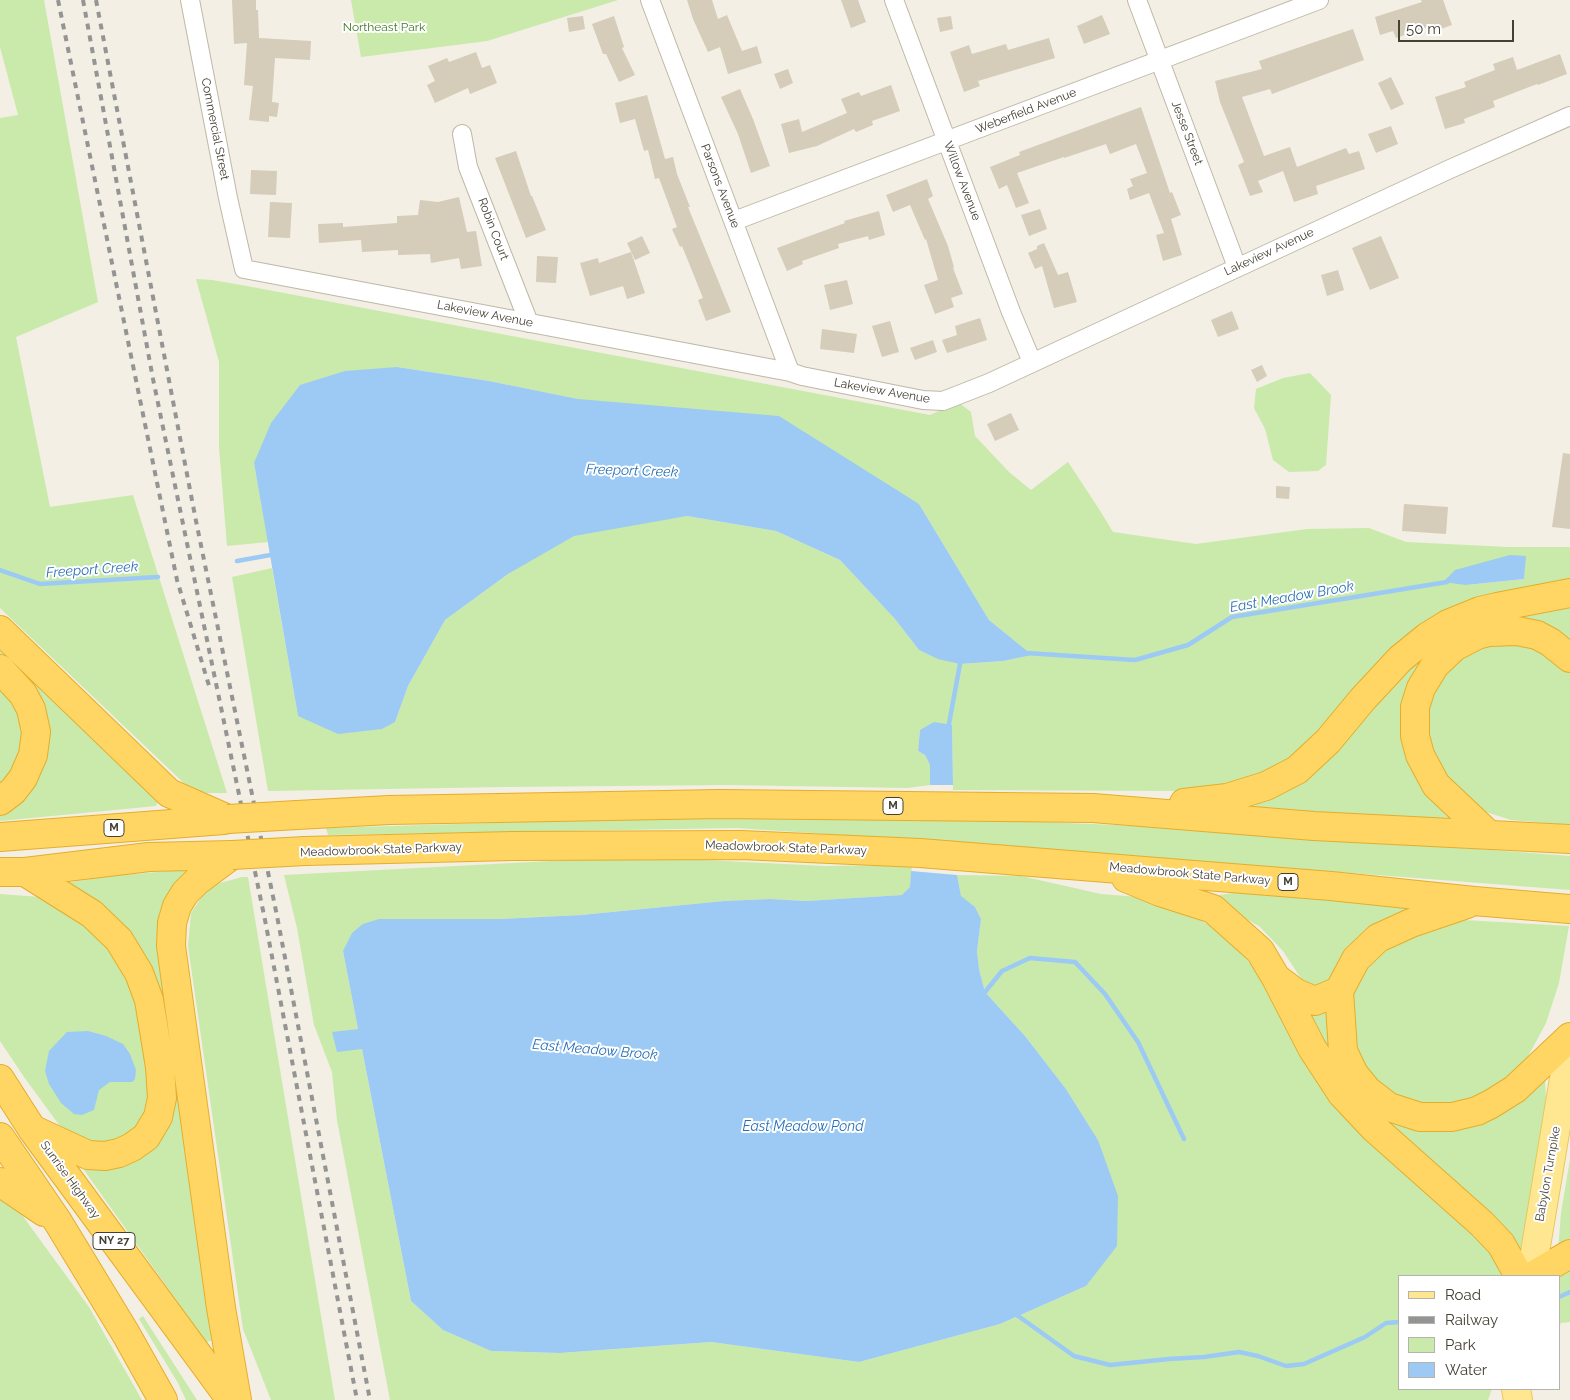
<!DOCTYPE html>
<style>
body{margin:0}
#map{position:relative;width:1570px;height:1400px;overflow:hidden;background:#f3efe4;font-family:Raleway,sans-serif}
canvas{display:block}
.legend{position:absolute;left:1398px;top:1275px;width:162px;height:115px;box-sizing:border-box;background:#fff;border:1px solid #b5b3ae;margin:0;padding:6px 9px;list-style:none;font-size:15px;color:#454034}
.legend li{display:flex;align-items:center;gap:10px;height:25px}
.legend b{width:25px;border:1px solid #b5b3ae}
.scale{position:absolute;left:1398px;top:20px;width:116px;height:22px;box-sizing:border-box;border:2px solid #454034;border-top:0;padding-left:6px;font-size:15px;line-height:18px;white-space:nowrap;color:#454034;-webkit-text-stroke:4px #fff;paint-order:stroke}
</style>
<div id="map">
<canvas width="1570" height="1400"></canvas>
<ul class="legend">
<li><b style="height:6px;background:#ffe791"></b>Road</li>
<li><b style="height:6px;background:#949494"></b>Railway</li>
<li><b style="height:14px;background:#c9eaaa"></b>Park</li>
<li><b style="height:14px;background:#9ccaf4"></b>Water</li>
</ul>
<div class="scale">50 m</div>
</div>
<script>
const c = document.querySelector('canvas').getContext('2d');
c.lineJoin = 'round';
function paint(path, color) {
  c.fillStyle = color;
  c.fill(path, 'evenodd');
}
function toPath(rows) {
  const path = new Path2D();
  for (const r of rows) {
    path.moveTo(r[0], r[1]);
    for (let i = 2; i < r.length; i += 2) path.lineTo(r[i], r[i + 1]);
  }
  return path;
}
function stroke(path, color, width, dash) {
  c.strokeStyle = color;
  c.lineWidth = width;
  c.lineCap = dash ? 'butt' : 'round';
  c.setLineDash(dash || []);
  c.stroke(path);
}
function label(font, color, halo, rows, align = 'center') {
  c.font = font + ' Raleway,sans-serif';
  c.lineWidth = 4;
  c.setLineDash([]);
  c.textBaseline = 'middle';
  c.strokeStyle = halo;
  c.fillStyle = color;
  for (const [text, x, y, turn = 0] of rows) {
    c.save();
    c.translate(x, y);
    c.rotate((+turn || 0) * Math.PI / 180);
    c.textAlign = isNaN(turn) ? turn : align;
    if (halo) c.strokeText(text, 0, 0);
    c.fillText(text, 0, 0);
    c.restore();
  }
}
const green = toPath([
 [0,0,44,0,98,302,16,337,50,507,133,495,227,793,206,793,190,789,0,608,0,118,18,115,0,47],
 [351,0,618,0,487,41,361,57],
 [196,279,212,280,247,286,930,415,958,402,971,412,975,436,1009,472,1031,490,1068,462,1099,509,1113,532,1196,544,1307,529,1369,528,1406,542,1508,547,1570,547,1570,584,1443,615,1306,754,1254,781,1187,791,953,790,952,726,920,730,918,751,925,755,930,765,930,785,907,788,728,785,504,787,268,791,232,577,272,568,298,716,395,722,408,686,445,620,508,574,574,533,687,516,776,531,840,560,895,619,919,650,938,658,961,664,1003,661,1031,655,989,620,919,504,582,400,489,381,397,367,254,463,268,542,227,546,219,447,219,362],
 [1525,556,1524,579,1466,585],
 [1310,373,1331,395,1326,465,1318,471,1289,472,1273,460,1265,429,1254,408,1256,389,1283,378],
 [1570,601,1570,643,1548,629,1509,622,1476,627,1443,646,1421,673,1408,714,1412,753,1426,780,1464,818,1380,817,1226,804,1289,787,1321,762,1387,682,1426,645,1466,624,1522,609],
 [1503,638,1539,643,1570,667,1570,825,1511,820,1483,811,1449,786,1425,747,1424,704,1463,650],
 [0,639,160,798,156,806,0,821,0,809,20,798,29,685,0,656],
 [0,678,29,729,19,771,0,793],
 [723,816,968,819,1215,829,1570,856,1570,890,979,844,736,828,328,835,326,828],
 [589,859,703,860,825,866,912,865,910,887,903,895,806,901,770,899,724,901,581,915,500,919,379,919,343,951,358,1029,332,1033,362,1049,411,1301,443,1330,491,1351,560,1353,711,1342,859,1362,1000,1324,1086,1286,1098,1140,1066,1089,1025,1036,985,992,979,969,977,951,981,919,975,907,961,897,957,875,1021,876,1101,894,1151,898,1212,926,1233,943,1268,985,1294,1034,1502,1252,1505,1276,1399,1276,1399,1389,1492,1389,1488,1400,390,1400,337,1120,332,1072,314,1025,297,928,284,875],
 [206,868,174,899,219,1339,206,1342,79,1163,150,1147,160,1009,66,883,110,876],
 [242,877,248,877,335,1400,271,1400,243,1329,188,946,191,913,209,886],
 [1240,892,1440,907,1327,992,1304,983,1283,951,1259,926,1206,897],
 [0,894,41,897,80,914,126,960,155,1087,138,1136,89,1147,65,1133,24,1077,0,1041],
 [1464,920,1569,926,1559,983,1546,1023,1525,1062,1493,1095,1448,1110,1396,1101,1362,1069,1345,1030,1349,991,1372,952,1408,930],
 [1332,1002,1333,1041,1414,1125,1545,1072,1546,1104,1521,1249,1508,1243,1358,1100,1300,1004],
 [1570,1159,1570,1244,1558,1251,1561,1213],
 [0,1196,22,1215,89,1307,142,1400,0,1400],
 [1570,1269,1570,1322,1561,1323,1559,1328,1559,1278],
 [143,1316,197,1400,186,1400,178,1383,139,1319]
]);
const water = toPath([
 [397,367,489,381,578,399,779,416,919,504,989,620,1032,655,1003,661,960,664,938,659,919,650,895,619,840,560,776,531,687,516,574,536,508,574,445,620,408,686,395,722,382,729,338,734,298,716,254,463,271,423,300,385,345,371],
 [1510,555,1526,556,1524,579,1466,585,1443,582,1455,570],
 [934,722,952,725,953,785,930,785,930,765,925,755,918,751,920,730],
 [911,871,957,875,961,896,975,907,981,919,977,951,979,969,985,992,1025,1036,1066,1089,1098,1140,1118,1196,1117,1246,1086,1286,1000,1324,859,1362,711,1342,560,1353,491,1351,443,1330,411,1301,362,1049,337,1052,332,1032,358,1029,343,951,352,933,363,924,379,919,500,919,581,915,724,901,770,899,806,901,902,895,910,887],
 [88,1031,106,1036,123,1044,130,1054,136,1070,135,1079,132,1082,110,1082,99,1090,94,1110,82,1115,74,1114,61,1103,49,1084,45,1071,49,1051,67,1032]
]);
const stream = toPath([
 [237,561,276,554],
 [0,570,40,584,158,577],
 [1026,653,1135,660,1188,645,1232,617,1447,582],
 [948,729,960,664],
 [981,993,985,992,1002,971,1030,958,1075,962,1105,994,1138,1042,1184,1139],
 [1559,1297,1570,1292],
 [1014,1313,1074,1356,1110,1365,1169,1359,1204,1357,1239,1352,1258,1356,1286,1366,1304,1364,1365,1337,1386,1323,1399,1322]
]);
const building = toPath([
 [232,0,256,0,256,10,258,10,259,38,311,41,310,60,275,58,272,102,279,103,277,117,269,116,269,122,249,120,253,86,244,85,247,43,234,44],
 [687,0,712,0,718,19,727,15,742,51,757,46,762,63,728,74,720,47,708,52,693,19],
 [841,0,858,0,866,22,851,28],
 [1421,0,1443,0,1452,25,1432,32,1430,26,1396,38,1393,31,1380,35,1375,17,1422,2],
 [1102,15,1110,34,1084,44,1077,26],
 [583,16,585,29,569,32,567,18],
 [614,16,624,47,622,48,635,75,619,82,606,54,603,54,592,24],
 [951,16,953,29,940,32,937,18],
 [1353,29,1364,60,1272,94,1270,89,1242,97,1264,156,1290,147,1297,167,1346,148,1349,154,1359,151,1365,169,1316,186,1318,194,1294,202,1283,171,1258,181,1263,192,1250,196,1238,165,1244,162,1220,102,1215,81,1262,69,1259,61],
 [1049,38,1055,58,978,81,980,86,964,92,950,52,969,45,972,54,1006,44,1008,50],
 [476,52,482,68,490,65,497,83,470,94,468,88,435,103,427,85,435,81,428,66,447,58,449,62],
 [1560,54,1567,74,1538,85,1537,84,1493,101,1495,107,1464,119,1465,123,1445,129,1435,97,1466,87,1464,82,1495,70,1493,64,1513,57,1517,70],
 [788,69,793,83,780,89,774,74],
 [1391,77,1404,104,1391,110,1378,83],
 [891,85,900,111,872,121,873,125,856,132,854,129,817,146,789,153,781,124,799,119,802,132,847,113,841,99,859,92,861,96],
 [740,89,753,119,770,166,751,173,738,134,721,97],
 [647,95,665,159,673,157,677,174,690,207,688,207,731,312,706,321,698,300,703,298,682,246,680,247,672,229,677,227,659,178,655,179,648,150,644,151,635,119,620,123,615,103],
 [1141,107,1170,193,1172,192,1181,215,1171,219,1182,255,1163,261,1156,235,1164,233,1149,193,1130,200,1127,189,1133,186,1130,179,1147,173,1136,144,1110,154,1106,144,1064,158,1064,157,1017,173,1029,203,1016,208,1007,185,999,189,990,167,1020,155,1019,152],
 [1391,126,1398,144,1376,153,1368,134],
 [516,151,531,196,532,196,546,230,526,238,495,158],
 [251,170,277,171,276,195,250,194],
 [927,179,933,196,928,199,948,246,954,267,953,268,963,294,951,298,954,307,935,314,924,285,938,280,926,239,925,240,910,205,893,212,886,195],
 [459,197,467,232,476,231,482,266,461,269,459,258,431,263,430,254,398,255,398,250,362,252,361,240,319,243,318,224,343,223,343,227,397,223,397,216,418,215,420,200,438,202],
 [270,202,292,203,290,238,268,237],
 [1040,209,1047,229,1029,236,1021,215],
 [879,211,885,235,869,240,868,236,838,244,839,248,802,261,803,264,787,271,777,248,845,223,844,221],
 [642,236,650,253,635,260,627,243],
 [1381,236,1399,278,1370,290,1352,248],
 [1044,243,1058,275,1068,272,1077,302,1054,308,1042,266,1035,269,1028,253,1037,249,1037,246],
 [631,252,645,293,627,299,623,286,590,296,580,263,598,258,599,263],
 [537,256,558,257,556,283,536,282],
 [1338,270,1344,290,1327,296,1321,275],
 [847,280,853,304,830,310,824,285],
 [1232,311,1239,329,1218,337,1211,320],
 [980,318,987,340,947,353,942,340,957,335,955,326],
 [890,321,899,352,882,357,872,326],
 [822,329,857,334,854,353,820,349],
 [933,340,937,352,915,360,910,348],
 [1262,365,1267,376,1257,382,1251,370],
 [1011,413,1019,430,995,441,987,424],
 [1563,453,1570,454,1570,529,1552,527],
 [1276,486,1290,487,1289,499,1276,498],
 [1404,504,1448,507,1446,534,1402,531]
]);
const street = toPath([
 [190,0,228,198,244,269,790,372,802,376,923,400,943,401,989,383,1450,169,1570,116],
 [650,0,790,372],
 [894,0,1011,312,1032,362],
 [1137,0,1237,267],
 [462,134,468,167,529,323],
 [734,221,1319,0]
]);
const primary = toPath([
 [1531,1276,1570,1043],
 [1516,1389,1518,1400]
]);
const highway = toPath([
 [0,630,169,793,228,819],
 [0,669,23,694,31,709,36,732,33,755,23,778,13,791,0,801],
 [1184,803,1227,798,1266,786,1297,770,1328,741,1362,700,1400,659,1427,637,1448,624,1480,611,1497,607,1570,593],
 [297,815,389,810,719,804,1093,808,1314,826,1570,839],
 [1488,834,1436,785,1420,755,1415,736,1415,707,1421,688,1435,665,1454,647,1477,635,1489,632,1517,631,1537,635,1550,642,1570,658],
 [0,837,224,820],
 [305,851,512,846,741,845,920,853,1331,886,1474,901,1570,909],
 [232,855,197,881,185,893,177,906,172,923,171,946,221,1308,237,1400],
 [0,872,25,872,149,857,232,855],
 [25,872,92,914,119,940,139,973,149,1000,160,1067,162,1098,158,1117,146,1137,132,1147,119,1153,105,1156,88,1155,32,1129],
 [1126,878,1160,892,1213,909,1260,951,1276,978,1312,1048,1342,1094,1373,1127,1482,1224,1501,1244,1519,1276],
 [1467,904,1411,923,1378,938,1356,959,1339,991,1343,1051,1354,1074,1367,1090,1389,1107,1420,1117,1452,1117,1477,1111,1491,1104,1515,1089,1570,1037],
 [1276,978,1296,993,1315,1001,1339,991],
 [0,1079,32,1129,231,1400],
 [0,1137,58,1222,126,1334,163,1400],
 [0,1182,44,1212],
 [1532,1276,1570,1254]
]);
const rail = toPath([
 [58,0,177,580,210,689],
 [83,0,153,379,265,920,357,1400],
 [96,0,196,521,277,916,370,1400]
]);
const highwayBridge = toPath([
 [228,819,297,815],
 [232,855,305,851]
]);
const shields = [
 [893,806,20],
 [114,828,20],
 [1288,882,20],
 [114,1241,42]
];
const shieldNames = [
 ["M",893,806],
 ["M",114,828],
 ["M",1288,882],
 ["NY 27",114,1241]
];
const parkNames = [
 ["Northeast Park",384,27]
];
const streetNames = [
 ["Weberfield Avenue",1026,111,-21],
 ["Commercial Street",215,129,79],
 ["Jesse Street",1187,133,69],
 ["Willow Avenue",962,181,69],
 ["Parsons Avenue",720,186,69],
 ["Robin Court",493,229,69],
 ["Lakeview Avenue",1269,252,-25],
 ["Lakeview Avenue",485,314,11],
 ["Lakeview Avenue",882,391,10],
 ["Meadowbrook State Parkway",786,848,2],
 ["Meadowbrook State Parkway",381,850,-2],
 ["Meadowbrook State Parkway",1190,874,5],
 ["Babylon Turnpike",1548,1174,-80],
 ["Sunrise Highway",70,1180,54]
];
const waterNames = [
 ["Freeport Creek",632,471,2],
 ["Freeport Creek",92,570,-4],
 ["East Meadow Brook",1292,597,-10],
 ["East Meadow Brook",595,1050,5],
 ["East Meadow Pond",803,1127]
];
paint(green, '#c9eaaa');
paint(water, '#9ccaf4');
stroke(stream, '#9ccaf4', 4.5);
paint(building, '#d5ccb9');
stroke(street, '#bfb8a6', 20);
stroke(primary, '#e9c85b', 30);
stroke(highway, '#e5ad2c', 30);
stroke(street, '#fff', 18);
stroke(primary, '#ffe791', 28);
stroke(highway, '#ffd663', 28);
stroke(rail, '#949494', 4, [6, 6]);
stroke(highwayBridge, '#e5ad2c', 30, []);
stroke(highwayBridge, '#ffd663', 28);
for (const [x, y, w] of shields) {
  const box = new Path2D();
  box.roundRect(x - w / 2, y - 8.5, w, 17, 4);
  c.fillStyle = '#fff';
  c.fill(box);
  stroke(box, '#454034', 1);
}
label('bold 11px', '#454034', null, shieldNames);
label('12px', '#3f7a24', '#fff', parkNames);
label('12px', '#454034', '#fff', streetNames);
label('italic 14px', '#2870b6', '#fff', waterNames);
</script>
